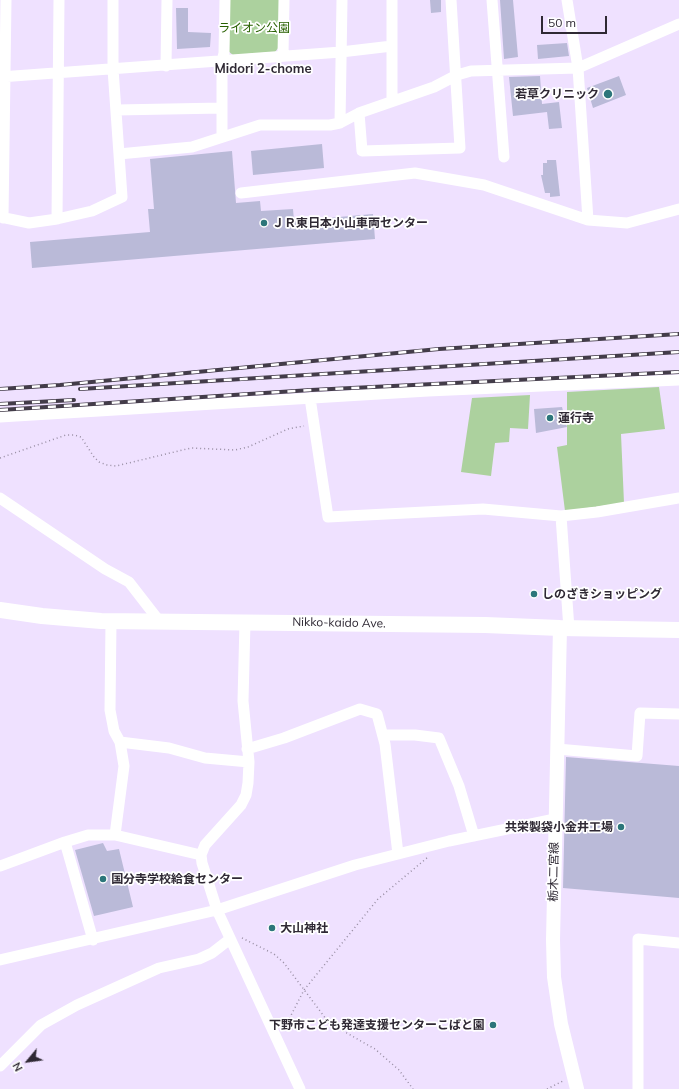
<!DOCTYPE html>
<meta charset="utf-8">
<style>
body{margin:0}
#map{position:relative;width:679px;height:1089px;overflow:hidden;background:#efe1ff;font-family:Mulish,sans-serif}
canvas{display:block}
.north{position:absolute;left:8px;top:1041px;width:40px;height:40px;-webkit-text-stroke:3px #fff;paint-order:stroke;rotate:241deg;font-size:11px;font-weight:700;line-height:16px;text-align:center;color:#2f2934}
.north::after{content:'';display:block;margin:auto;width:14px;height:18px;background:#2f2934;clip-path:polygon(50% 0,100% 100%,50% 72%,0 100%)}
.scale{position:absolute;left:541px;top:16px;width:66px;height:18px;box-sizing:border-box;border:2px solid #2f2934;border-top:0;padding-left:5px;font-size:12px;line-height:14px;white-space:nowrap;color:#2f2934;-webkit-text-stroke:3px #fff;paint-order:stroke}
</style>
<div id="map">
<canvas width="679" height="1089"></canvas>
<div class="north">N</div>
<div class="scale">50 m</div>
</div>
<script>
const c = document.querySelector('canvas').getContext('2d');
c.lineJoin = 'round';
function paint(path, color) {
  c.fillStyle = color;
  c.fill(path, 'evenodd');
}
function toPath(rows) {
  const path = new Path2D();
  for (const r of rows) {
    path.moveTo(r[0], r[1]);
    for (let i = 2; i < r.length; i += 2) path.lineTo(r[i], r[i + 1]);
  }
  return path;
}
function stroke(path, color, width, dash) {
  c.strokeStyle = color;
  c.lineWidth = width;
  c.lineCap = dash ? 'butt' : 'round';
  c.setLineDash(dash || []);
  c.stroke(path);
}
function label(font, color, halo, rows, align = 'center') {
  c.font = font + ' Mulish,"Noto Sans JP",sans-serif';
  c.lineWidth = 3.5;
  c.setLineDash([]);
  c.textBaseline = 'middle';
  c.strokeStyle = halo;
  c.fillStyle = color;
  for (const [text, x, y, turn = 0] of rows) {
    c.save();
    c.translate(x, y);
    c.rotate((+turn || 0) * Math.PI / 180);
    c.textAlign = isNaN(turn) ? turn : align;
    if (halo) c.strokeText(text, 0, 0);
    c.fillText(text, 0, 0);
    c.restore();
  }
}
const green = toPath([
 [229,0,280,0,279,47,275,52,233,55,228,51],
 [659,387,665,429,621,434,624,503,565,511,557,447,567,445,567,392],
 [530,395,528,429,510,428,509,442,495,443,491,476,461,472,472,398]
]);
const building = toPath([
 [430,0,441,0,441,12,431,13],
 [500,0,513,0,518,57,504,59],
 [176,8,188,8,188,32,211,33,210,47,177,49],
 [567,43,569,56,538,59,537,45],
 [540,76,542,104,559,102,562,128,549,129,547,112,513,116,509,77],
 [619,76,626,95,593,108,587,88],
 [322,144,324,168,253,175,251,151],
 [232,151,236,203,260,201,261,211,293,209,294,221,373,214,375,239,32,268,30,242,150,232,148,209,154,209,150,159],
 [547,160,556,160,560,196,550,197,550,193,545,193,541,175,543,175,543,163,547,163],
 [562,407,567,427,536,433,534,409],
 [566,757,679,766,679,898,563,888],
 [103,843,107,851,119,849,133,907,94,916,75,850]
]);
const path = toPath([
 [0,458,66,435,74,435,81,437,94,457,99,462,107,465,116,466,191,448,235,450,248,447,288,429,304,426],
 [242,938,274,954,284,963,329,1023,375,1049,399,1070,413,1089],
 [284,1029,304,990,378,899,428,857],
 [547,1089,563,1081]
]);
const minor = toPath([
 [392,0,392,100],
 [492,0,504,157],
 [567,0,578,68,588,220],
 [283,55,284,0],
 [166,66,167,0],
 [0,77,341,52,392,46],
 [116,110,222,108],
 [359,113,362,151,460,148,451,0],
 [340,123,342,0],
 [222,137,222,61,224,53,225,0],
 [119,154,192,147,260,125,330,125,340,123,359,113,434,87,457,75,471,71,578,68,679,24],
 [241,193,415,173,484,185,588,220,627,223,679,209],
 [0,217,29,223,57,219,92,211,122,197,113,69,113,0],
 [3,218,6,0],
 [57,219,59,0],
 [310,398,328,517,483,509,561,516,597,512,679,498],
 [0,417,428,391,679,380],
 [0,498,105,569,129,582,160,622],
 [561,516,569,629],
 [111,622,110,710,114,731,120,742,124,766,115,835,201,855],
 [245,622,243,701,249,762,248,783,246,795,241,805,205,845,201,855,202,863,217,910,300,1089],
 [383,735,415,735,439,738,459,786,474,836],
 [120,742,169,748,205,758,249,762],
 [247,749,284,738,360,709,377,714,385,744,398,854],
 [557,749,637,756,640,713,679,714],
 [65,842,93,940],
 [0,866,65,842,88,835,115,835],
 [0,960,217,910,355,865,449,841,555,819],
 [0,1066,41,1025,77,1005,159,968,199,959,212,953,230,939],
 [638,1089,638,939,679,943]
]);
const major = toPath([
 [560,628,553,940,554,977,561,1024,577,1089]
]);
const highway = toPath([
 [0,610,42,616,101,621,485,625,560,628,679,630]
]);
const rail = toPath([
 [0,389,60,385,439,349,679,334],
 [80,389,679,352],
 [0,404,74,400],
 [0,410,311,390,679,372]
]);
const markers = [
 [608,94,5,"#2c767a"],
 [264,223,4,"#2c767a"],
 [550,418,4,"#2c767a"],
 [534,594,4,"#2c767a"],
 [621,827,4,"#2c767a"],
 [103,879,4,"#2c767a"],
 [272,928,4,"#2c767a"],
 [493,1025,4,"#2c767a"]
];
const parkNames = [
 ["ライオン公園",254,28]
];
const poiNames = [
 ["若草クリニック",599,94,"right"],
 ["ＪＲ東日本小山車両センター",272,223],
 ["蓮行寺",558,418],
 ["しのざきショッピング",542,594],
 ["共栄製袋小金井工場",613,827,"right"],
 ["国分寺学校給食センター",111,879],
 ["大山神社",280,928],
 ["下野市こども発達支援センターこばと園",485,1025,"right"]
];
const streetNames = [
 ["Nikko-kaido Ave.",339,623,1],
 ["栃木二宮線",554,872,-89]
];
const neighbourhoodNames = [
 ["Midori 2-chome",263,69]
];
paint(green, '#acd19e');
paint(building, '#babad8');
stroke(path, '#988ea3', 1.5, [1, 3]);
stroke(minor, '#fff', 11);
stroke(major, '#fff', 14);
stroke(highway, '#fff', 16);
stroke(rail, '#433c49', 4);
stroke(rail, '#fff', 2.5, [8]);
for (const [x, y, r, color] of markers) {
  const dot = new Path2D();
  dot.arc(x, y, r, 0, 2 * Math.PI);
  c.fillStyle = color;
  c.fill(dot);
  stroke(dot, '#fff', 1.5);
}
label('12px', '#296102', '#fff', parkNames);
label('bold 12px', '#2f2934', '#fff', poiNames, 'left');
label('12px', '#2f2934', '#fff', streetNames);
label('bold 13px', '#2f2934', '#fff', neighbourhoodNames);
</script>
